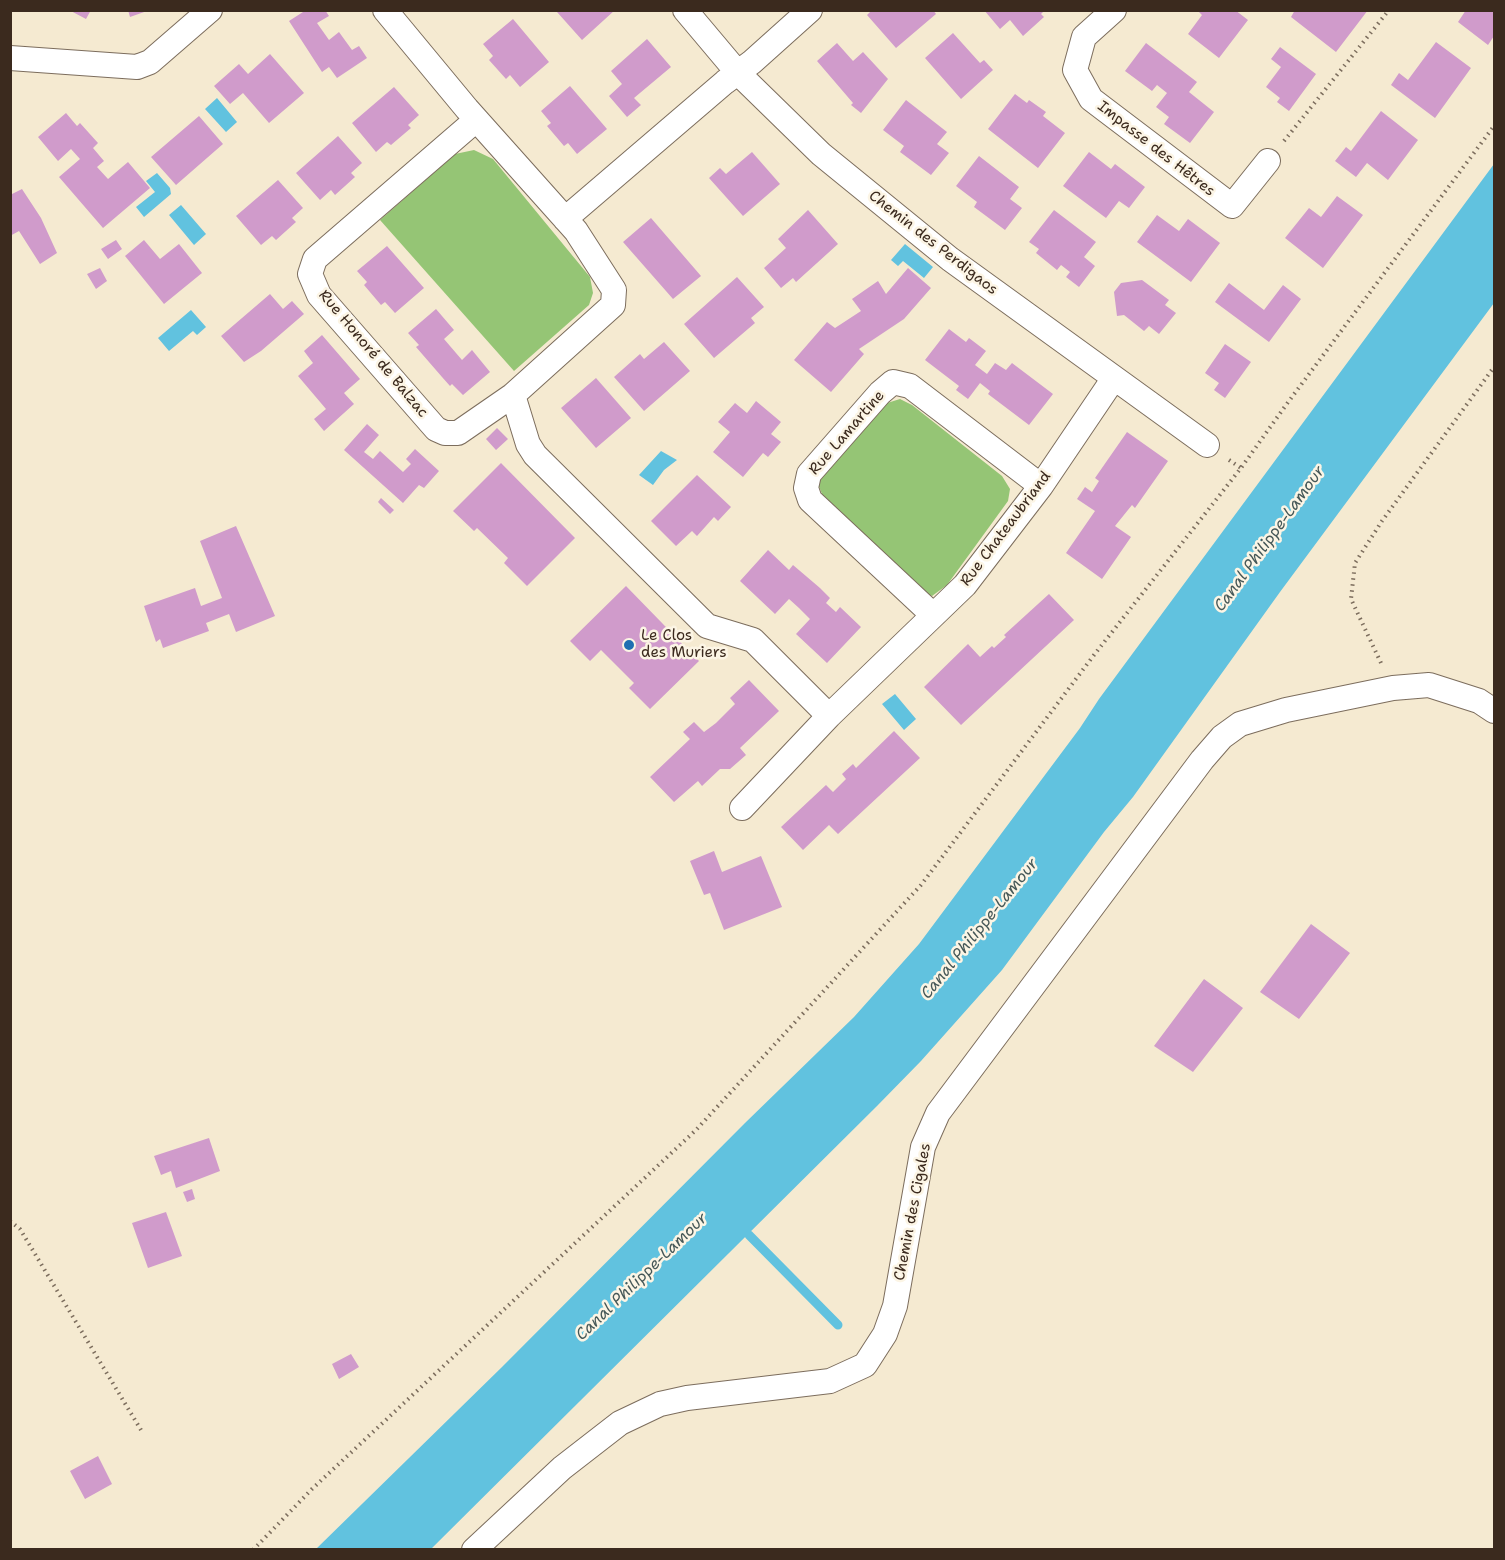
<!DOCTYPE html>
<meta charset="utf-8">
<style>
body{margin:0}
#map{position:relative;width:1505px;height:1560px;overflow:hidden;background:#f5ead1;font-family:"Shantell Sans",sans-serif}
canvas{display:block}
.frame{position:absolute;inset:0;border:12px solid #3b2a1e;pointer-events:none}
</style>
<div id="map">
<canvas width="1505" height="1560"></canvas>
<div class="frame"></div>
</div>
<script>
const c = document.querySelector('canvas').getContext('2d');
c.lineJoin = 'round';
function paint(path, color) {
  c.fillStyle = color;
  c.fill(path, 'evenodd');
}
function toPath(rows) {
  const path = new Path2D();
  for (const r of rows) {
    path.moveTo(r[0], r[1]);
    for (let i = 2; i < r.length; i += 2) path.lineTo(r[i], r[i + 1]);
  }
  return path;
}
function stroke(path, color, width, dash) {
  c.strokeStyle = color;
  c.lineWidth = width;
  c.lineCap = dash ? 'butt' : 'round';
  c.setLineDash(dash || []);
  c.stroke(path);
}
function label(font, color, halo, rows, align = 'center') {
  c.font = font + ' "Shantell Sans",sans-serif';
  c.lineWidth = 5;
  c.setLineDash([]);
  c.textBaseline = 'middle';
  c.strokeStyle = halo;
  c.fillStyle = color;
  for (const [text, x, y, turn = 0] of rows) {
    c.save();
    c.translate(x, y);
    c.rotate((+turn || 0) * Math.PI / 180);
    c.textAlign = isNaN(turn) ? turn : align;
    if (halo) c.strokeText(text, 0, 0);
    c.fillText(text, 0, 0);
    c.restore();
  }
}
const green = toPath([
 [474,150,493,159,590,277,593,293,589,305,514,371,380,220,455,154],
 [900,399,912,405,1002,476,1010,489,1008,501,947,585,932,596,913,587,824,499,818,484,826,470,884,404]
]);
const water = toPath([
 [217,98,237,122,226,132,205,109],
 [1494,164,1494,303,1280,592,1133,797,1104,832,1002,970,921,1061,877,1106,431,1549,316,1549,502,1367,745,1123,854,1017,919,944,1080,728,1099,699],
 [157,173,170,188,171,194,144,217,136,207,155,192,146,181],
 [181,205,206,234,194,245,169,215],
 [905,244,933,267,924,278,903,261,898,266,891,260],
 [191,310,206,327,197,335,193,331,169,351,158,338],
 [661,451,677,460,664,470,653,485,639,475],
 [895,694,916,719,904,730,882,704]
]);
const stream = toPath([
 [749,1235,838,1325]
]);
const building = toPath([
 [69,10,91,10,86,19],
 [128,10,147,10,147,11,130,17],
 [302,10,325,10,329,16,317,23,329,40,339,32,352,50,359,46,367,58,337,78,329,67,322,72,289,21,303,12],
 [559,10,615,10,582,40,557,12],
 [872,10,933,10,936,14,896,48,867,15],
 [984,10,1045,10,1041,14,1044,17,1023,36,1010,20,1000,29],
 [1197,10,1235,10,1248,20,1219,58,1188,34,1202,15],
 [1295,10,1345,10,1347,12,1348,10,1368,10,1336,52,1291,17],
 [1466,10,1494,10,1494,36,1488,45,1458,22],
 [513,19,549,62,520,87,510,75,506,79,489,60,493,56,483,44],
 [953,33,980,63,984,60,993,70,961,99,925,58],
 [647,39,671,67,634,98,641,105,627,117,609,96,622,84,611,71],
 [1436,42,1471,68,1435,118,1391,85,1399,73,1408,80],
 [837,43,853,61,863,52,888,79,861,113,851,105,853,103,817,61],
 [1146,43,1197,82,1189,92,1214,112,1190,143,1164,124,1169,117,1156,107,1167,93,1157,85,1152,91,1125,71],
 [1280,47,1316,74,1289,111,1277,102,1280,98,1266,87,1281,67,1271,59],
 [270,54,304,93,269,123,243,93,230,104,214,86,239,64,248,74],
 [570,86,607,129,577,154,568,143,564,146,547,126,551,123,541,111],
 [394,87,419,115,408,125,411,128,391,145,387,142,376,152,352,123],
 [1015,94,1027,103,1029,100,1046,112,1043,116,1065,133,1038,168,988,129],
 [906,100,947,132,937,144,949,153,931,175,900,152,904,146,883,130],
 [1381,111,1418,140,1388,180,1367,163,1356,177,1335,161,1346,147,1351,151],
 [66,113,77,126,80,123,98,143,93,148,104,161,97,167,108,179,128,162,150,188,103,228,59,177,80,159,71,149,58,161,38,137],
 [199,116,223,144,176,185,151,157],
 [338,136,362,163,351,173,355,177,335,195,331,190,320,200,296,173],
 [752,152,780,184,743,216,709,178,720,168,726,174],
 [1089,152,1111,169,1115,164,1145,187,1129,208,1119,201,1106,218,1063,186],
 [979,156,1019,187,1010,199,1022,208,1005,230,974,207,977,202,956,186],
 [278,180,303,208,292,218,296,222,276,240,272,236,261,245,236,216],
 [22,189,41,218,57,253,40,264,19,231,10,236,10,195],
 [1337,196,1363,215,1323,268,1285,238,1309,208,1321,217],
 [808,210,838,244,796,282,793,278,781,288,764,268,786,248,778,239],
 [1054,210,1096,242,1084,257,1095,266,1079,287,1066,277,1070,272,1061,265,1057,270,1036,253,1039,249,1029,242],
 [1157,215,1179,231,1188,219,1220,243,1191,282,1137,242],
 [651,218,701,276,673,299,623,242],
 [116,240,122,249,108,259,101,249],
 [144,240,160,259,179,244,202,273,164,304,125,256],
 [387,246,424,288,395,313,385,302,381,305,364,285,367,282,357,271],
 [100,268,107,281,96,289,87,274],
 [908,268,931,288,904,319,859,349,864,354,831,392,794,360,827,322,835,328,861,311,852,299,878,281,886,294],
 [737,277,764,307,751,318,755,323,714,358,684,324],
 [1142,280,1169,300,1165,305,1176,313,1159,334,1149,326,1144,331,1124,315,1117,316,1114,292,1121,283],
 [1229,283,1264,310,1283,285,1301,299,1269,342,1215,302],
 [270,294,283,309,292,301,304,314,261,351,244,362,221,336],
 [436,309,454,330,444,339,462,360,472,350,490,372,463,395,452,384,450,386,442,377,416,347,419,345,408,333],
 [949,329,966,342,969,338,986,351,975,365,987,374,995,363,1006,370,1012,363,1053,394,1029,425,988,394,990,391,980,383,968,399,956,390,959,386,925,360],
 [322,335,360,379,344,393,354,404,324,431,314,419,326,409,298,376,313,363,304,351],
 [664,342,690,371,644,411,614,377,640,354,644,359],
 [1225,344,1251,362,1225,398,1214,390,1219,383,1205,373],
 [596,378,631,418,596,448,561,408],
 [756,401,781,422,771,434,781,442,768,457,763,453,743,477,713,452,730,432,718,422,735,403,747,413],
 [367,424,379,435,364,452,373,459,380,451,403,472,411,464,406,459,415,449,439,471,424,488,419,485,403,503,344,450],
 [497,428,508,439,496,450,486,439],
 [1127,432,1168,461,1135,508,1132,505,1115,526,1131,537,1102,579,1066,553,1095,511,1077,499,1085,487,1092,492,1099,481,1095,478],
 [501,463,575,538,527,586,504,563,508,558,477,528,474,531,453,511],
 [697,475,731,507,718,521,714,517,697,536,692,531,676,546,651,521],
 [381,498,394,510,390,514,378,502],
 [236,526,275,616,236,632,229,614,206,623,209,631,163,648,160,639,156,642,144,606,195,588,201,606,222,598,200,541],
 [768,550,789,570,793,565,820,588,830,598,826,603,836,612,840,607,861,627,827,663,796,634,810,619,799,608,789,599,775,614,740,581],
 [626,586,699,661,650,709,629,688,634,683,601,650,590,661,570,641],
 [1049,594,1074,620,961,725,924,687,968,644,980,657,992,646,994,648,1006,637,1004,635],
 [749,680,779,711,740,748,746,755,730,769,720,769,702,786,698,781,674,802,650,777,690,739,683,732,694,722,704,732,716,723,735,704,730,698],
 [894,731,920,758,838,834,829,825,803,850,781,827,826,785,833,792,846,779,842,774,853,764,856,768],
 [714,851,722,872,761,856,782,907,724,930,710,893,704,895,690,861],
 [1311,924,1350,953,1299,1019,1260,992],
 [1204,979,1243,1008,1193,1072,1154,1046],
 [209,1138,220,1171,176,1188,171,1171,161,1175,154,1156],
 [192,1189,195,1199,187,1202,183,1192],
 [166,1212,182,1256,148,1268,132,1223],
 [351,1354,359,1367,339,1379,332,1364],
 [98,1456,112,1484,85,1499,70,1471]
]);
const path = toPath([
 [1284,141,1389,10],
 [1229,460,1241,468],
 [1381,663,1351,599,1355,563,1382,521,1494,367],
 [10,1221,20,1229,141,1430],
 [253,1550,312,1489,696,1130,921,885,1094,655,1241,468,1286,405,1494,126]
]);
const minor = toPath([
 [385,10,467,109,576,231,614,290,613,305,513,395,458,433,445,433,436,429,319,295,310,274,315,259,476,120],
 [685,10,738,73,821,154,950,259,1207,445],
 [1114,10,1084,37,1075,70,1091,99,1232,206,1268,161],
 [10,58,137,67,150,62,210,10],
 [565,219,725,82,752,62,810,10],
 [513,395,528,444,535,455,707,626,753,640,829,716],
 [933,615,810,500,806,488,809,474,880,393,893,382,910,386,1041,486],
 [742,808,829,716,965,585,1041,486,1114,378],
 [474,1550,562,1468,620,1423,660,1404,687,1398,830,1381,865,1365,885,1334,895,1306,923,1147,938,1113,1202,760,1222,737,1240,724,1286,710,1393,688,1429,685,1479,701,1494,711]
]);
const markers = [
 [629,645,6,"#1f6fb2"]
];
const streetNames = [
 ["Impasse des Hêtres",1156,149,38],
 ["Chemin des Perdigaos",933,243,38],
 ["Rue Honoré de Balzac",373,354,50],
 ["Rue Lamartine",847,433,-49],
 ["Rue Chateaubriand",1006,529,-53],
 ["Chemin des Cigales",913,1212,-79]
];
const poiNames = [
 ["Le Clos",641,636],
 ["des Muriers",641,653]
];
const waterNames = [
 ["Canal Philippe-Lamour",1270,539,-54],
 ["Canal Philippe-Lamour",980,929,-51],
 ["Canal Philippe-Lamour",642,1277,-44]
];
paint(green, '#95c575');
paint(water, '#61c2df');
stroke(stream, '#61c2df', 9);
paint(building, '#d09bcb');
stroke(minor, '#7c6d5d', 26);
stroke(path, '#7c6d5d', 4, [1.5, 4.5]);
stroke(minor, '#fff', 24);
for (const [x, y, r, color] of markers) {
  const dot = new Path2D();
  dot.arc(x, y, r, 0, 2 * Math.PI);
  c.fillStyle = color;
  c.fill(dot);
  stroke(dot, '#fcf5e5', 2);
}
label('15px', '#3b2a1e', '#fcf5e5', streetNames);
label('15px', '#3b2a1e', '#fcf5e5', poiNames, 'left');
label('italic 16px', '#465858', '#fcf5e5', waterNames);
</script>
